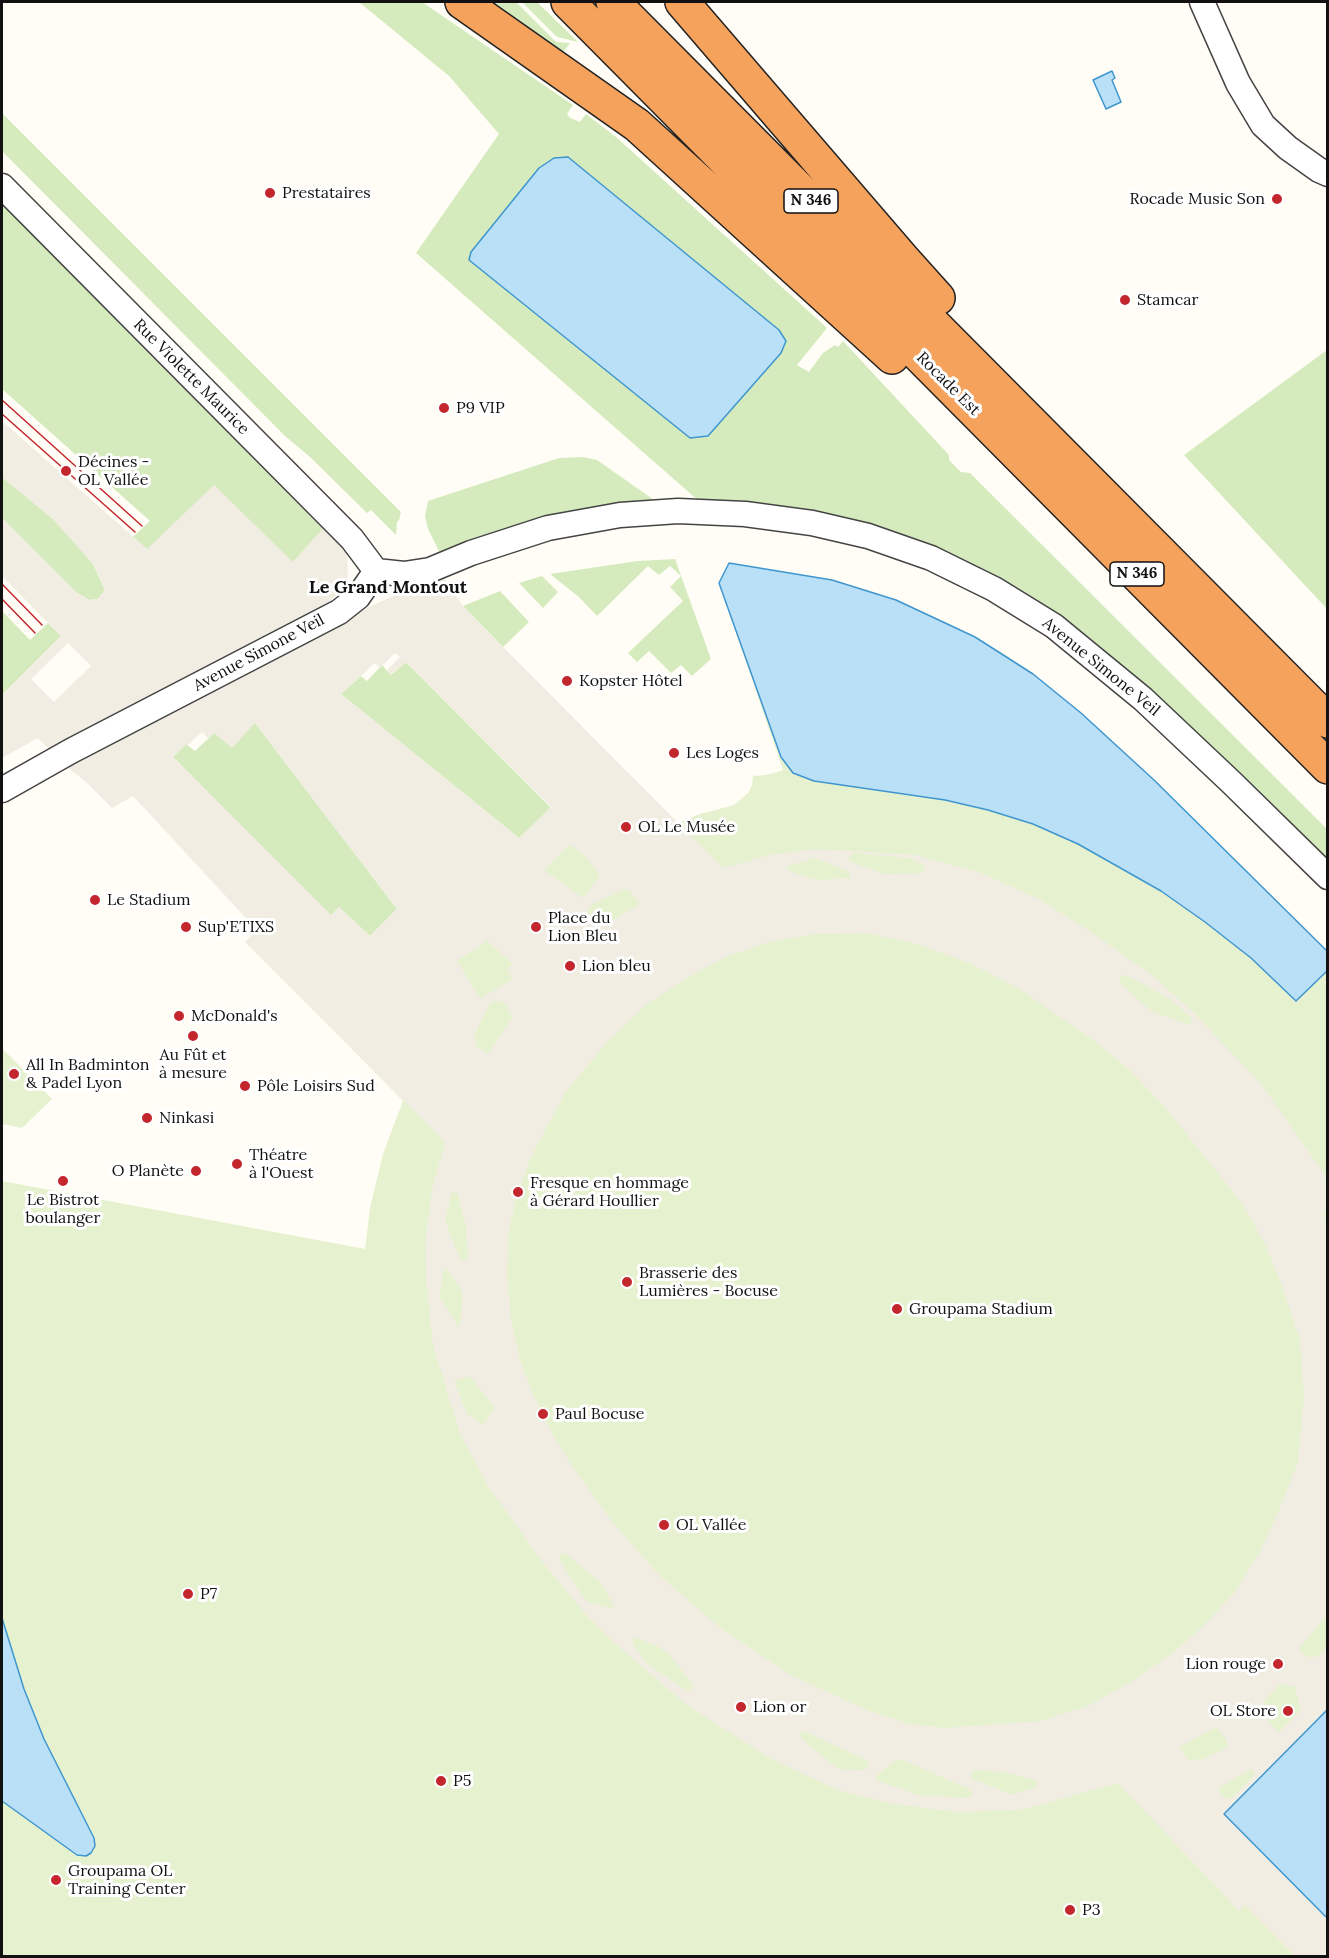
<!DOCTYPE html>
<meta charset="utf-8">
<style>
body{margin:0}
#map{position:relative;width:1329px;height:1958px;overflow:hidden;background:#fffdf5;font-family:Lora,serif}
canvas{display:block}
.frame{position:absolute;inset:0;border:3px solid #111;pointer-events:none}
</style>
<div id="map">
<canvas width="1329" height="1958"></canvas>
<div class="frame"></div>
</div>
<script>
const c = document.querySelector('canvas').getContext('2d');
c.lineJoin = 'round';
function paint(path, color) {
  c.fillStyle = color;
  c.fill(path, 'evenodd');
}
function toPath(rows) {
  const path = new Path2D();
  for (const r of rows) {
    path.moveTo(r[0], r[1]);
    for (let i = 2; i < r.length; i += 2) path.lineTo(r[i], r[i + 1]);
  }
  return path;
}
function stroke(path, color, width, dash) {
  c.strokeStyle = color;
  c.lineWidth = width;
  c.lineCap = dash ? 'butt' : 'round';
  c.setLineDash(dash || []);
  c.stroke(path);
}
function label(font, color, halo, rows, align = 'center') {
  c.font = font + ' Lora,serif';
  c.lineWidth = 6;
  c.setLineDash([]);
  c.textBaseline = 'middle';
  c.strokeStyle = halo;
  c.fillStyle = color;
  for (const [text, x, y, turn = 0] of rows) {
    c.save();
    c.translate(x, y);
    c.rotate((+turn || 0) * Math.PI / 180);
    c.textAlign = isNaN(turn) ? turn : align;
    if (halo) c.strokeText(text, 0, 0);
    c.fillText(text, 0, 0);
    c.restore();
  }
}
const green = toPath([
 [359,2,422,2,573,105,567,114,570,118,580,122,586,114,616,137,827,328,797,365,809,372,823,353,835,345,838,347,843,341,949,455,949,460,961,472,970,473,1327,829,1327,862,1211,745,1133,677,1059,617,983,569,867,525,772,505,700,502,416,253,499,134,449,76],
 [474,2,516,2,556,42,570,43,562,54],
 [522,2,537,2,578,42,557,37],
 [2,113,401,512,399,520,397,522,396,535,371,510,367,513,310,457,285,436,2,151],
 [2,204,323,529,293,562,148,550,133,537,150,521,2,389],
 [1327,350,1327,609,1184,455],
 [583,457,597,460,657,502,610,505,531,520,474,538,440,553,428,529,425,516,428,501,559,458],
 [2,477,53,519,82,551,93,564,105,590,98,599,89,600,76,592,2,518],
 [675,559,711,659,692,676,681,665,671,673,649,651,637,662,628,653,683,601,670,587,681,576,670,566,659,575,648,566,597,616,579,597,550,574,638,561],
 [542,576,558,592,543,608,519,583],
 [500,591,529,622,503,647,463,606],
 [2,611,30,640,48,623,61,636,2,695],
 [406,662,551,808,519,838,341,694,361,676,367,681,382,665,391,675],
 [255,723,397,909,370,936,339,907,331,916,173,757,186,744,195,751,214,733]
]);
const pitch = toPath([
 [729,563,832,580,867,590,896,600,950,624,1004,654,1033,674,1121,749,1327,951,1327,1956,2,1956,2,1181,365,1249,370,1208,383,1154,403,1101,351,1048,628,773,678,823,700,814,734,805,748,793,752,785,753,775,756,776,771,774,783,770,719,583],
 [2,1048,52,1099,22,1128,2,1124]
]);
const plaza = toPath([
 [2,421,147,549,214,485,293,562,323,529,347,550,348,585,319,610,51,751,38,738,2,758,2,695,61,636,2,576,2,518,76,592,89,600,98,599,105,590,93,564,53,519,2,477],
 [68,643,91,666,54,702,31,679],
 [441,574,463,606,485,629,723,868,770,855,816,849,916,855,981,873,1041,900,1094,934,1153,976,1194,1013,1262,1085,1327,1178,1327,1210,1324,1213,1328,1230,1327,1615,1299,1648,1304,1655,1312,1658,1323,1653,1327,1647,1327,1710,1224,1814,1327,1918,1327,1956,1295,1956,1245,1905,1239,1911,1118,1783,1032,1807,1015,1810,957,1812,894,1804,838,1790,773,1760,688,1706,620,1648,587,1616,543,1563,488,1486,460,1434,433,1345,426,1279,425,1243,432,1190,445,1142,245,942,257,930,133,796,112,808,87,783,65,765,345,618],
 [395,653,400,657,387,670,390,675,406,662,551,807,519,838,341,694,375,663,380,668],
 [255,723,397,909,370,936,339,907,331,915,173,757,186,744,188,745,202,732,208,738,214,733,232,748],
 [569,845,584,854,600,875,583,898,544,870],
 [853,853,910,858,923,865,924,870,922,873,884,874,851,862,848,859],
 [815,858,848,871,850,874,849,878,817,880,789,871,787,867,791,865],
 [625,889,629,890,640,904,608,923,594,924,588,919,588,908,591,905],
 [866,933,917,944,969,963,1018,988,1093,1040,1131,1071,1167,1110,1242,1203,1266,1246,1284,1291,1300,1341,1304,1397,1298,1462,1277,1515,1259,1553,1235,1592,1203,1626,1174,1652,1132,1681,1088,1706,1040,1721,946,1728,910,1724,867,1710,789,1674,721,1628,661,1577,614,1524,572,1466,553,1435,533,1394,520,1360,512,1326,507,1278,508,1232,518,1192,531,1157,565,1093,609,1040,647,1004,685,979,726,957,772,941,817,934],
 [486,940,513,964,507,970,513,979,480,999,457,960,481,946],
 [1126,975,1170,999,1190,1016,1192,1021,1191,1024,1188,1025,1154,1012,1149,1009,1120,983,1119,979,1121,976],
 [493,1001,503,1001,507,1006,509,1013,513,1017,488,1054,475,1045,477,1041,474,1036,489,1005],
 [452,1192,458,1194,466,1226,468,1256,465,1261,461,1261,459,1257,445,1220],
 [446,1269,449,1271,463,1293,460,1325,459,1328,439,1296,443,1273],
 [470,1376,495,1408,483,1425,467,1414,454,1381],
 [562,1553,565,1553,600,1582,614,1606,612,1609,588,1602,583,1597,559,1559],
 [637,1638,657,1646,669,1654,693,1685,691,1690,686,1690,646,1663,633,1644,633,1639],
 [1280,1684,1295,1687,1301,1710,1279,1732,1269,1722,1264,1701],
 [1217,1727,1227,1741,1227,1748,1198,1761,1194,1758,1189,1761,1179,1747],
 [803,1731,867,1760,869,1766,865,1770,841,1769,837,1768,802,1739,800,1735],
 [901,1759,969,1789,973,1794,971,1797,967,1798,919,1795,878,1781,876,1776,896,1760],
 [1251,1769,1255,1774,1253,1777,1231,1799,1225,1798,1220,1792,1219,1788,1222,1786],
 [974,1770,1003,1772,1036,1780,1038,1783,1036,1787,1015,1794,1010,1794,971,1778,970,1775]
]);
const water = toPath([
 [1112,71,1115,78,1112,80,1121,102,1106,109,1093,80,1112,71],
 [568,157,779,330,786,341,781,353,708,436,690,438,469,260,471,252,539,168,554,158,568,157],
 [729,563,832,580,896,600,975,637,1033,674,1081,713,1154,780,1327,951,1327,971,1296,1001,1251,958,1205,922,1161,891,1078,844,1033,824,988,810,945,800,814,781,793,773,781,757,719,583,729,563],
 [2,1618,24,1689,44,1739,94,1838,95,1846,91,1853,86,1856,77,1855,2,1801,2,1618],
 [1327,1710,1327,1918,1224,1814,1327,1710]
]);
const street = toPath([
 [1202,2,1238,83,1263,125,1288,148,1319,170,1328,174],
 [2,186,352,539,376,571],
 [376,571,404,574,430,570,471,553,548,528,620,515,678,511,745,514,812,523,868,536,931,558,994,589,1054,626,1143,699,1231,782,1328,877],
 [2,790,71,751,339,612,358,597,376,571]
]);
const highway = toPath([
 [462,2,637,125,892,357],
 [568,2,1328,767],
 [613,2,1328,721],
 [682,2,903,259,938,298]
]);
const tram = toPath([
 [2,400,142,526],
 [2,414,135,532],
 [2,584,42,625],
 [2,599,35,633]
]);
const markers = [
 [270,193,6,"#c4262e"],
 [1277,199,6,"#c4262e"],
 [1125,300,6,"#c4262e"],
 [444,408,6,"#c4262e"],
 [66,471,6,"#c4262e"],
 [567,681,6,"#c4262e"],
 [674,753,6,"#c4262e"],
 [626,827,6,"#c4262e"],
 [95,900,6,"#c4262e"],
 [186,927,6,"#c4262e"],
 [536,927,6,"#c4262e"],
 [570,966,6,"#c4262e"],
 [179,1016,6,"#c4262e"],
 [193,1036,6,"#c4262e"],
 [14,1074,6,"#c4262e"],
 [245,1086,6,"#c4262e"],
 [147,1118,6,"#c4262e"],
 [237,1164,6,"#c4262e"],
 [196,1171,6,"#c4262e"],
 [63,1181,6,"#c4262e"],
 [518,1192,6,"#c4262e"],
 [627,1282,6,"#c4262e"],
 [897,1309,6,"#c4262e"],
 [543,1414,6,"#c4262e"],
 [664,1525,6,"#c4262e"],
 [188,1594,6,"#c4262e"],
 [1278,1664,6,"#c4262e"],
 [741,1707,6,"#c4262e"],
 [1288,1711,6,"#c4262e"],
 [441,1781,6,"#c4262e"],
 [56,1880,6,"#c4262e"],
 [1070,1910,6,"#c4262e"]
];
const shields = [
 [811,201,54],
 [1137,574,54]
];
const shieldNames = [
 ["N 346",811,201],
 ["N 346",1137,574]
];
const poiNames = [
 ["Prestataires",282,193],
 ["Rocade Music Son",1265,199,"right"],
 ["Stamcar",1137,300],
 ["P9 VIP",456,408],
 ["Décines -",78,462],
 ["OL Vallée",78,480],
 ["Kopster Hôtel",579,681],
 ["Les Loges",686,753],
 ["OL Le Musée",638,827],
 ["Le Stadium",107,900],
 ["Place du",548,918],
 ["Lion Bleu",548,936],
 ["Sup'ETIXS",198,927],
 ["Lion bleu",582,966],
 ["McDonald's",191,1016],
 ["Au Fût et",193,1055,"center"],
 ["à mesure",193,1073,"center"],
 ["All In Badminton",26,1065],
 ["& Padel Lyon",26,1083],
 ["Pôle Loisirs Sud",257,1086],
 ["Ninkasi",159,1118],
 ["Théatre",249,1155],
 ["à l'Ouest",249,1173],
 ["O Planète",184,1171,"right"],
 ["Fresque en hommage",530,1183],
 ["à Gérard Houllier",530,1201],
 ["Le Bistrot",63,1200,"center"],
 ["boulanger",63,1218,"center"],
 ["Brasserie des",639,1273],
 ["Lumières - Bocuse",639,1291],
 ["Groupama Stadium",909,1309],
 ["Paul Bocuse",555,1414],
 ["OL Vallée",676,1525],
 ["P7",200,1594],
 ["Lion rouge",1266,1664,"right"],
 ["Lion or",753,1707],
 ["OL Store",1276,1711,"right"],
 ["P5",453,1781],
 ["Groupama OL",68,1871],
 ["Training Center",68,1889],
 ["P3",1082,1910]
];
const streetNames = [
 ["Rue Violette Maurice",191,377,45],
 ["Rocade Est",948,384,45],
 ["Avenue Simone Veil",259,653,-28],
 ["Avenue Simone Veil",1101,667,39]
];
const neighbourhoodNames = [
 ["Le Grand Montout",388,588]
];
paint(green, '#d5ebbd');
paint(pitch, '#e6f2cf');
paint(plaza, '#f1ede2');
paint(water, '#b9e0f7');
stroke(water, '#3f96cf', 1.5);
stroke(street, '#444', 27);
stroke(highway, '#222', 36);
stroke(street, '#fff', 24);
stroke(highway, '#f5a25d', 33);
stroke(tram, '#c4262e', 1.5);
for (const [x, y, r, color] of markers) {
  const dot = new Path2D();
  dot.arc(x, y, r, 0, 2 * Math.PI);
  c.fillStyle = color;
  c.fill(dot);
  stroke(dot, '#fff', 2);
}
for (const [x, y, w] of shields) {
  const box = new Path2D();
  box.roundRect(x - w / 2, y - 12, w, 24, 4.5);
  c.fillStyle = '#fff';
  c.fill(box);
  stroke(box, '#111', 1.5);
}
label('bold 15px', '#111', null, shieldNames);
label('16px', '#111', '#fff', poiNames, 'left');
label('16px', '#111', '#fff', streetNames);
label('bold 18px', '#111', '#fff', neighbourhoodNames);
</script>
